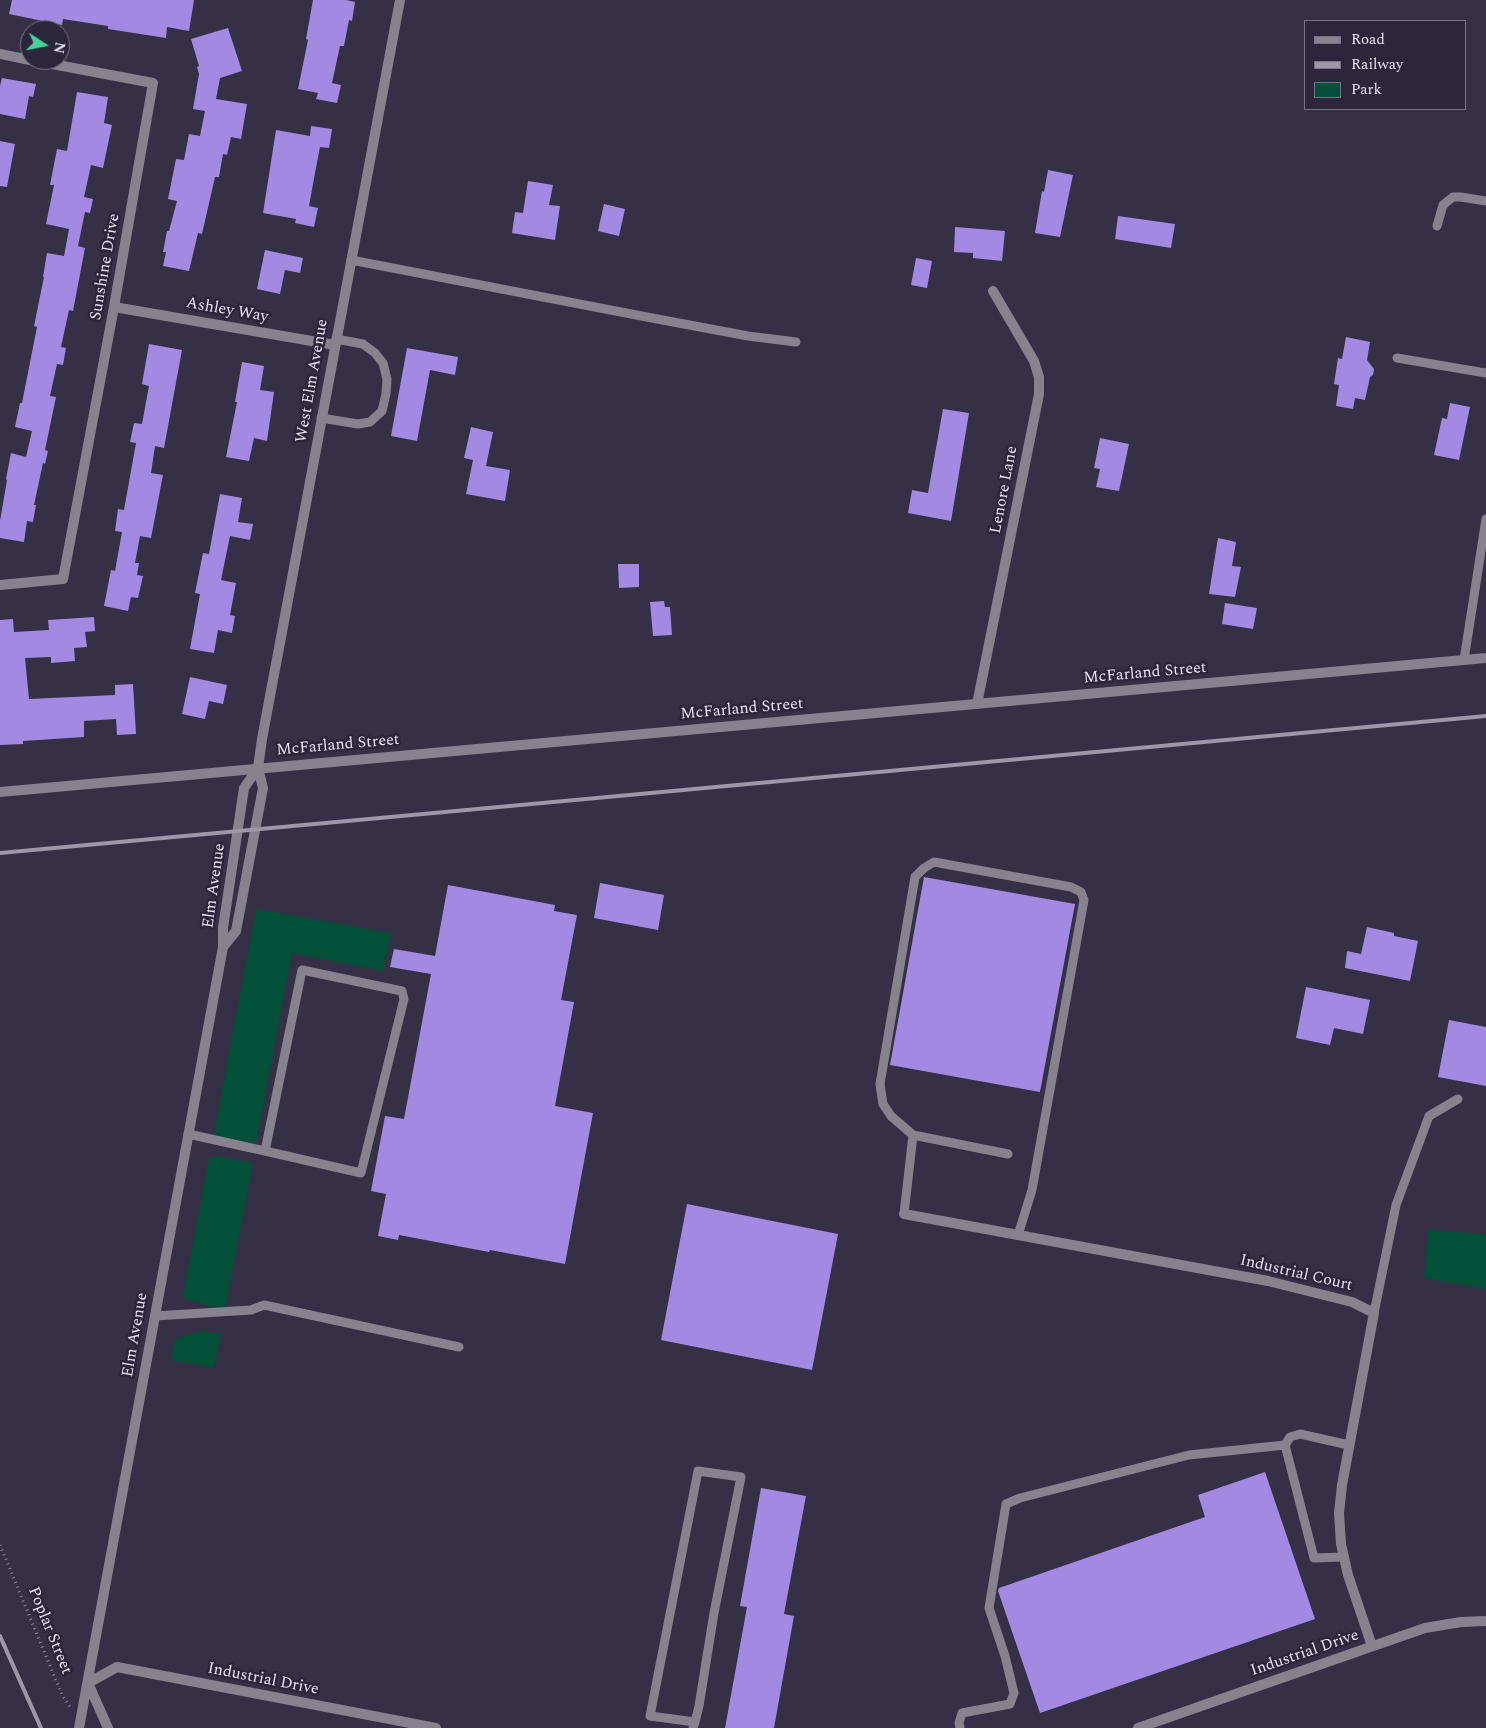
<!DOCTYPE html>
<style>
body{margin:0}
#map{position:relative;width:1486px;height:1728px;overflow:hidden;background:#363046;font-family:Spectral,serif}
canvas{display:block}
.legend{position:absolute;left:1304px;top:20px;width:162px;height:90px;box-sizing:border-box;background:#2c263c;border:1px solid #777286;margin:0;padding:6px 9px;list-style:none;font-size:15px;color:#e8e5f4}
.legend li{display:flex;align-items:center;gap:10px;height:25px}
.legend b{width:25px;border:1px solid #777286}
.north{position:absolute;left:20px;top:20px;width:50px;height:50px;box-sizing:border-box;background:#2c263c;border:1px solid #777286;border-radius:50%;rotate:101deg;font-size:14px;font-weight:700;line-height:20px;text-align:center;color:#e8e5f4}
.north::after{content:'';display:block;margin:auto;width:18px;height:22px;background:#47d49e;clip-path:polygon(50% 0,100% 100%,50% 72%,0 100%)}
</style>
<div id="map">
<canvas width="1486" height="1728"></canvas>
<ul class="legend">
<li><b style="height:6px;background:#86838f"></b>Road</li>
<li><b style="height:6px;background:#9c97a9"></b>Railway</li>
<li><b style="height:14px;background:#015037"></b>Park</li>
</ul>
<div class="north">N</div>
</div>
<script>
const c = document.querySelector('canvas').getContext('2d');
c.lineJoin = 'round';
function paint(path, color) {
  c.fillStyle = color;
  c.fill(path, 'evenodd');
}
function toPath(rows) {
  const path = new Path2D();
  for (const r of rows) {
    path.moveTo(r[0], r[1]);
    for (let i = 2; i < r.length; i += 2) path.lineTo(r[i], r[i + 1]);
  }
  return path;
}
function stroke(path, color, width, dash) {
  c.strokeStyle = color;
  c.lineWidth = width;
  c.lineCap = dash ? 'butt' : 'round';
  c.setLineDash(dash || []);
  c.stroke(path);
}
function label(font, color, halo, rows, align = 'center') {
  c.font = font + ' Spectral,serif';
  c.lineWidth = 5;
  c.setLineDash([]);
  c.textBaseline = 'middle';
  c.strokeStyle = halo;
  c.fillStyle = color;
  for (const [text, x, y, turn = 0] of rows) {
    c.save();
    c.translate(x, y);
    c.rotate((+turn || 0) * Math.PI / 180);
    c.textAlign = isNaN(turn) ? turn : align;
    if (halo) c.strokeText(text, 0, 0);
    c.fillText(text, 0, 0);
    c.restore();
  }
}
const green = toPath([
 [256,909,391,933,383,971,292,953,256,1144,218,1136,214,1133],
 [216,1156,253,1163,225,1310,187,1300,183,1297,209,1158],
 [1428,1230,1486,1234,1486,1289,1424,1278],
 [201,1331,221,1334,214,1368,171,1360,175,1339]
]);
const building = toPath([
 [12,0,194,0,189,31,167,27,166,38,108,29,108,26,63,19,62,25,9,14],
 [313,0,346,0,355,2,352,21,349,20,344,46,340,46,332,83,341,85,337,103,316,99,318,93,298,89,308,40,306,39],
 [228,28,242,71,220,78,216,99,247,104,241,139,231,137,227,155,223,154,219,177,215,177,202,234,198,233,189,271,163,266,166,252,163,252,167,231,169,231,177,201,168,199,176,159,184,160,189,134,200,136,205,111,193,109,199,74,197,67,199,66,191,39],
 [2,78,36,84,33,97,29,96,25,119,0,114,0,86],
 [77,92,108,97,104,123,112,125,103,168,91,165,84,197,93,199,90,213,85,212,78,246,85,248,73,311,69,310,61,347,66,348,63,365,57,364,50,396,56,397,45,450,48,451,45,464,43,463,34,505,36,505,33,522,27,521,24,542,0,538,0,521,7,480,6,479,11,453,26,457,32,431,15,427,20,403,22,403,37,327,34,326,44,277,43,277,47,253,64,256,69,229,46,224,54,185,50,185,57,149,67,151],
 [311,126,332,129,329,148,320,147,315,173,309,206,318,208,314,227,295,223,296,219,263,213,276,130,310,136],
 [0,141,15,144,7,187,0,186],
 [1048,170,1073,175,1060,237,1035,233,1042,191,1044,192],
 [528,181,553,185,549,205,560,206,555,240,512,233,515,212,523,213],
 [604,204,625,209,619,236,598,231],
 [1118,216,1175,224,1171,248,1115,239],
 [955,227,1005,231,1002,261,973,258,973,253,954,252],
 [265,250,303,258,300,273,285,270,280,294,257,289],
 [916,258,932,261,927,288,911,285],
 [1346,337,1370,342,1367,360,1374,369,1373,375,1370,377,1365,400,1355,398,1353,409,1336,406,1339,385,1334,384,1338,358,1342,359],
 [149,344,182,350,164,448,155,446,151,473,163,475,151,538,140,536,135,563,139,563,137,575,143,576,138,598,131,597,128,611,104,606,111,570,115,571,122,532,115,531,118,509,124,510,136,443,130,442,134,423,142,424,149,386,142,384],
 [407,348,458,357,455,375,430,370,417,441,391,436],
 [242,362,264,366,260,390,274,392,267,441,254,438,249,461,226,457,237,402,235,402],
 [1450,403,1470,407,1459,460,1434,455,1442,418,1447,419],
 [943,409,969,413,951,521,908,513,912,490,928,493],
 [471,427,493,432,486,466,510,470,505,501,466,494,473,460,464,458],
 [1100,438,1129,444,1119,491,1096,487,1100,469,1094,468],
 [220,494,242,498,238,522,253,524,250,540,230,536,221,580,236,583,230,615,235,616,232,633,218,630,214,653,190,649,200,594,195,593,203,553,209,554],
 [1218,538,1236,542,1232,566,1241,567,1235,597,1209,594],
 [618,564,639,564,639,587,619,588],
 [664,601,665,607,670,607,672,635,653,636,650,602],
 [1225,603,1257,608,1253,629,1222,624],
 [94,617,95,631,85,632,87,647,74,648,75,661,51,663,51,657,25,658,29,699,115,695,115,685,133,684,136,734,117,735,116,719,84,721,84,737,23,741,23,744,0,745,0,620,13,619,14,632,49,630,48,620],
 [190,677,227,685,223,704,209,701,205,719,182,714],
 [924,877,1075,904,1040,1092,890,1065],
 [600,883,664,895,658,930,594,918],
 [448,885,555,905,554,911,577,915,561,1000,574,1002,555,1106,593,1113,565,1264,490,1250,489,1252,399,1235,398,1240,378,1236,386,1194,371,1191,385,1116,404,1119,431,974,390,967,394,949,435,956],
 [1367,927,1394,933,1394,936,1418,941,1410,981,1345,968,1347,951,1361,954],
 [1306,987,1370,1000,1363,1034,1334,1028,1330,1045,1296,1038],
 [1449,1020,1486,1027,1486,1086,1438,1077],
 [687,1204,838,1234,812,1370,661,1340],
 [1265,1472,1315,1619,1040,1713,998,1591,999,1588,1205,1517,1198,1495],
 [761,1488,806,1496,784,1614,794,1616,774,1728,725,1728,747,1607,740,1606]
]);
const path = toPath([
 [0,1545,62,1695,70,1707]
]);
const service = toPath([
 [1437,226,1443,205,1453,197,1461,197,1486,201],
 [351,260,652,318,748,336,796,342],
 [1397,358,1486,373],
 [321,418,358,424,370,422,382,411,386,394,387,379,383,363,375,353,363,344,336,339],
 [1464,660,1486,519],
 [188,1134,265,1151,361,1173,404,999,402,991,302,970,265,1151],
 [913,1135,1008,1154],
 [904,1214,913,1135,891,1116,883,1104,880,1084,915,877,924,868,934,862,1071,887,1081,892,1084,900,1032,1190,1018,1235],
 [1374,1313,1396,1205,1429,1116,1458,1099],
 [155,1316,251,1310,264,1305,459,1347],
 [1344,1557,1314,1558,1285,1445,1290,1437,1300,1434,1349,1445],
 [693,1728,695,1722,699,1706,714,1613,741,1477,698,1471,650,1716,695,1722],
 [960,1728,959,1723,962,1713,1010,1704,1014,1693,1005,1656,989,1608,1006,1504,1020,1498,1189,1455,1285,1445]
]);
const minor = toPath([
 [0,54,30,60],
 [114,307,335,345],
 [0,585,63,579,114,307,153,83,31,60],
 [977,704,1039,394,1039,377,1034,361,993,291],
 [0,792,1486,658],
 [904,1214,1268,1281,1352,1302,1374,1313,1342,1485,1339,1513,1341,1544,1348,1575,1372,1646],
 [88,1683,117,1667,436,1728],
 [1138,1728,1425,1628,1461,1622,1486,1621]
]);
const tertiary = toPath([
 [223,947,236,931,263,788,258,768,262,739,400,0],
 [88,1683,108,1728],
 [79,1728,223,947,223,928,244,788,258,768]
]);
const rail = toPath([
 [0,853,1486,716],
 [0,1636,41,1728]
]);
const streetNames = [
 ["Sunshine Drive",106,267,-80],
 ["Ashley Way",227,311,10],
 ["West Elm Avenue",313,381,-80],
 ["Lenore Lane",1005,490,-79],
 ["McFarland Street",1145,674,-5],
 ["McFarland Street",742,710,-5],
 ["McFarland Street",338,746,-5],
 ["Elm Avenue",215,886,-82],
 ["Industrial Court",1296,1274,13],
 ["Elm Avenue",136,1335,-80],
 ["Poplar Street",49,1631,68],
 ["Industrial Drive",1305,1654,-19],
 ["Industrial Drive",263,1680,11]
];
paint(green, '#015037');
paint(building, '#a289e2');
stroke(path, '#8d889b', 3, [1, 4]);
stroke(service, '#86838f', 9);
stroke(minor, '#86838f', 10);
stroke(tertiary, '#86838f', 10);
stroke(rail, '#9c97a9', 4);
label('16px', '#e8e5f4', '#2c263c', streetNames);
</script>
